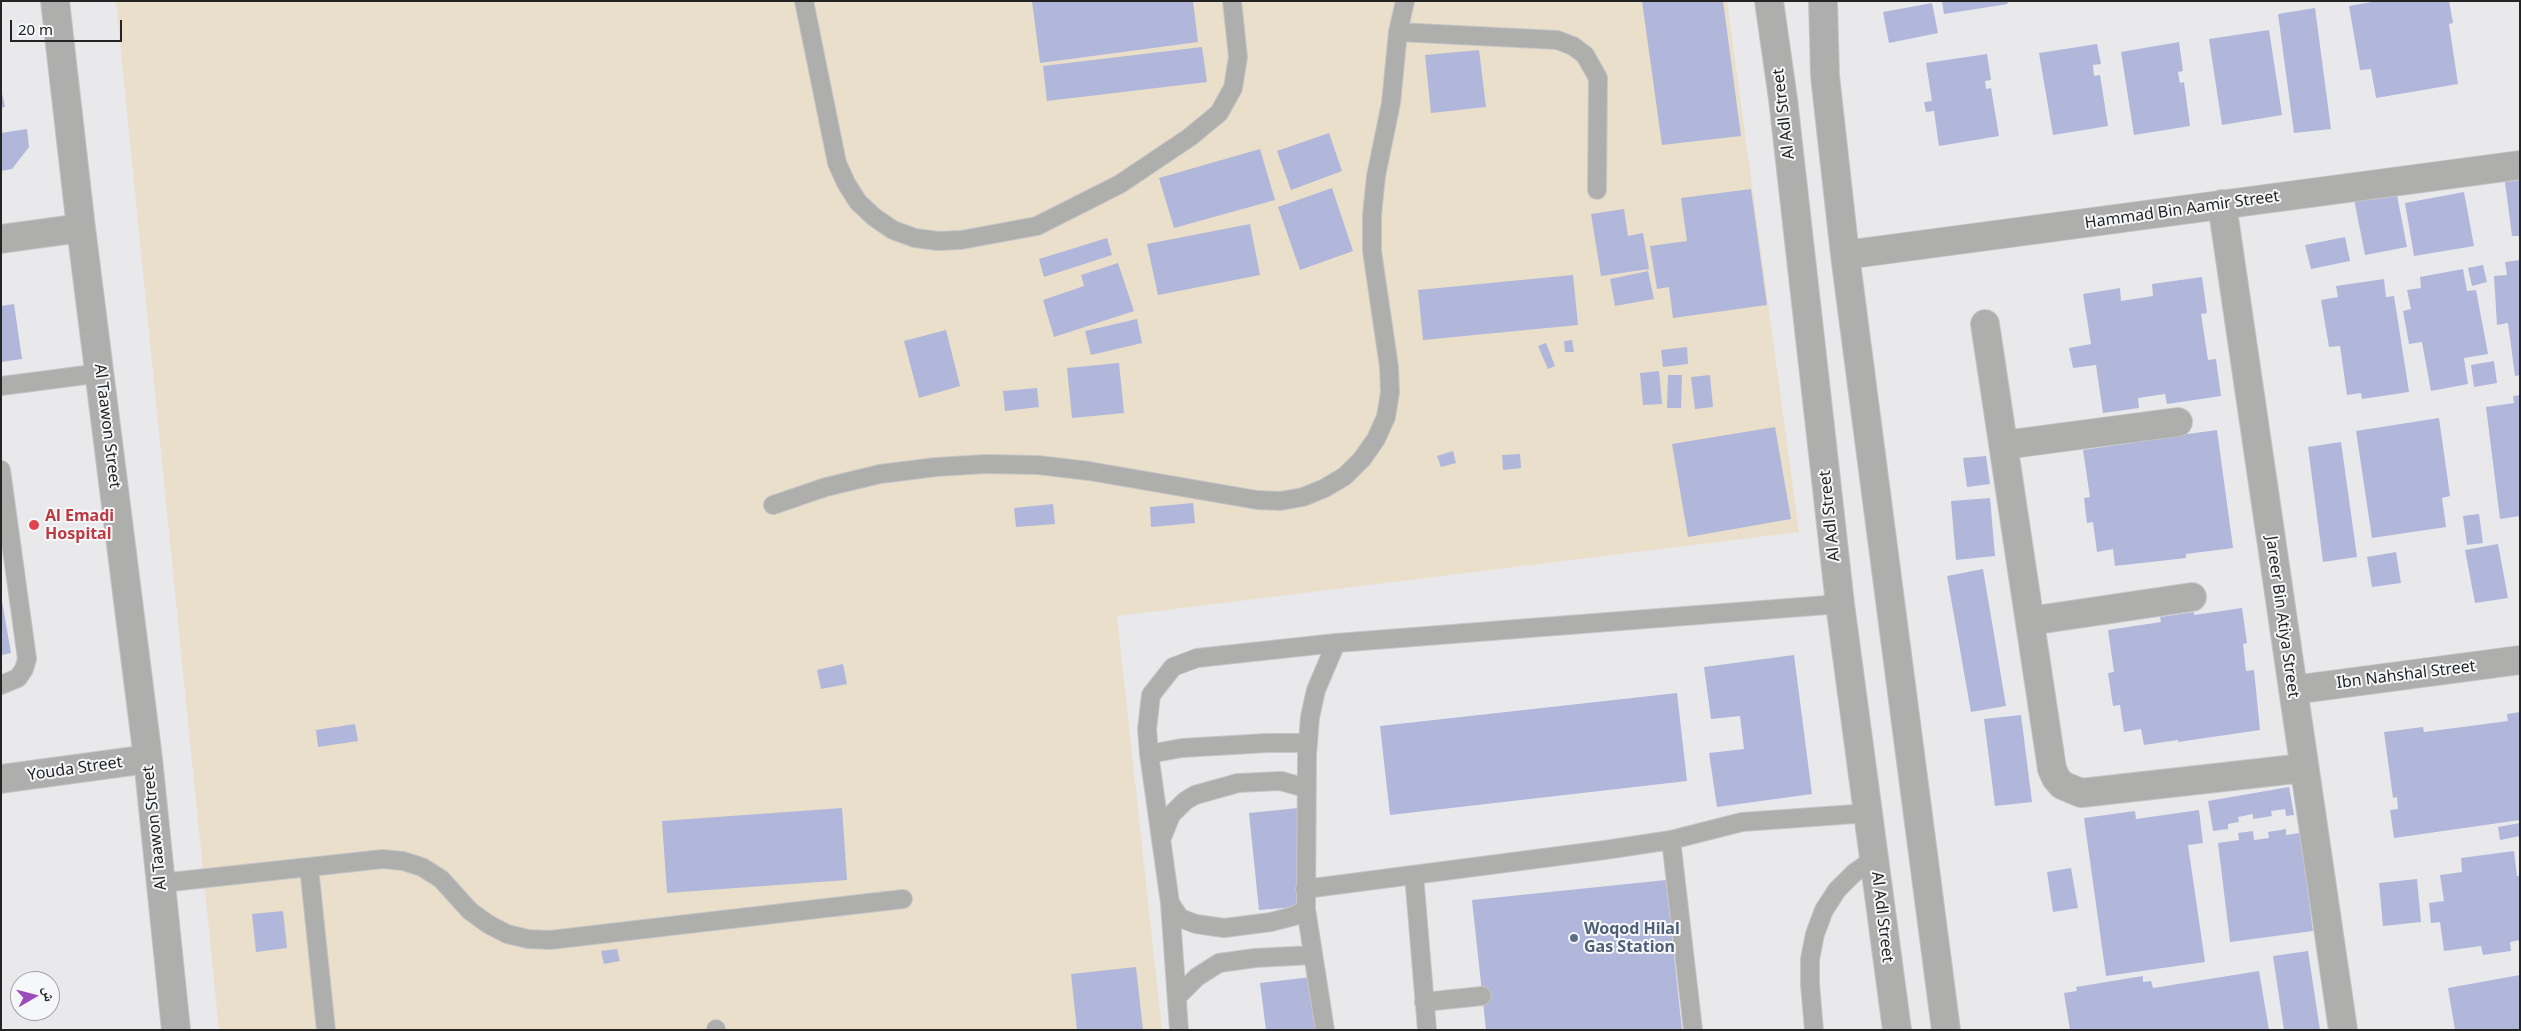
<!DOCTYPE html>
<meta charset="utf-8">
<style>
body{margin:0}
#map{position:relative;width:2521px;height:1031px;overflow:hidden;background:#e9e9ec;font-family:"Noto Sans","Noto Naskh Arabic",sans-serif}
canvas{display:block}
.frame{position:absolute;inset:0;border:2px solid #242425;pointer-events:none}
.north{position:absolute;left:10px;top:971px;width:50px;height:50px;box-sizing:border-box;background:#f6f7f9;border:1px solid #a2a3a4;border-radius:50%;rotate:82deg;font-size:14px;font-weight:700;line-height:20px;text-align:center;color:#242425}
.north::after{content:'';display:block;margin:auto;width:18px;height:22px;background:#9c4bba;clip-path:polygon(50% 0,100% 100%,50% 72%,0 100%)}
.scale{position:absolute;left:10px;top:20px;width:112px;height:22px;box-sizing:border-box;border:2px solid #242425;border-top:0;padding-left:6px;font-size:15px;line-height:18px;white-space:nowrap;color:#242425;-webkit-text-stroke:4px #f6f7f9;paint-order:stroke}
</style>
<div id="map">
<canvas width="2521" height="1031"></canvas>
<div class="frame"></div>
<div class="north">ش</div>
<div class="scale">20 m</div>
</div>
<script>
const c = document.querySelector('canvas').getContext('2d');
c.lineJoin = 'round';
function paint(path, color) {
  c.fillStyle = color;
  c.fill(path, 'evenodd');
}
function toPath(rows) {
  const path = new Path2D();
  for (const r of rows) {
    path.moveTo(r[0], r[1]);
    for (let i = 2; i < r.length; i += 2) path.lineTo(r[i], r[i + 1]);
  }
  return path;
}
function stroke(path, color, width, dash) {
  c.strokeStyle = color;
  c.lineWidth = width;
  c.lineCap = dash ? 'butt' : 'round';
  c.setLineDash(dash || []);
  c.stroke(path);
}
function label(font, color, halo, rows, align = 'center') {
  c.font = font + ' "Noto Sans",sans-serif';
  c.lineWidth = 4;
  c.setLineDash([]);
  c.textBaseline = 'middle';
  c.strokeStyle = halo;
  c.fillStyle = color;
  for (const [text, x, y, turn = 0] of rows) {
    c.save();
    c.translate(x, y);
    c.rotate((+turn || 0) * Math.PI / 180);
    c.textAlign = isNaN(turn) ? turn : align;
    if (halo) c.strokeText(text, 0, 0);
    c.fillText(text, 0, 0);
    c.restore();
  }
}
const industrial = toPath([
 [116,1,1727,1,1799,532,1117,616,1162,1030,219,1030]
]);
const building = toPath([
 [1032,1,1193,1,1198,42,1040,63],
 [1642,1,1723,1,1741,136,1662,145],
 [1942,1,2007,1,2008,4,1944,14],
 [2377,1,2449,1,2453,23,2449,24,2458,84,2376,98,2371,69,2360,70,2349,6],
 [1932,3,1938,33,1889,43,1883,12],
 [2315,8,2331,129,2294,133,2278,14],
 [2269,30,2282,115,2222,125,2209,39],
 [2179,42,2183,71,2178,72,2180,83,2184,82,2190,126,2134,135,2121,52],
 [2097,44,2101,64,2093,65,2094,76,2100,75,2108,126,2053,135,2039,53],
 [1202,47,1207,82,1047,101,1043,66],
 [1479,50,1486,107,1431,113,1425,55],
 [1987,54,1991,80,1985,81,1986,89,1991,88,1999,136,1939,146,1934,111,1926,112,1924,102,1932,101,1926,63],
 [1,89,5,107,1,108],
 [27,129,29,147,12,169,1,171,1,133],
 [1329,133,1342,171,1291,190,1277,151],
 [1260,149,1275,200,1174,228,1159,178],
 [2520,180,2520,236,2512,236,2505,182],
 [1332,188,1353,251,1300,270,1278,207],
 [1751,189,1767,305,1673,318,1669,287,1657,289,1650,246,1687,241,1681,198],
 [2396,190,2407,247,2365,255,2354,199],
 [2464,192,2474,246,2414,256,2405,203],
 [1624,209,1628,236,1643,233,1649,269,1601,276,1591,214],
 [1250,224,1260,275,1158,295,1147,244],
 [2345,237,2350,261,2311,269,2305,245],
 [1107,238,1112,255,1044,277,1039,259],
 [2520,260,2520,375,2515,376,2508,323,2497,325,2494,276,2507,275,2505,262],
 [1118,263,1134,311,1054,337,1043,300,1084,286,1081,275],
 [2483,265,2487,282,2472,286,2468,268],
 [2463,269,2467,291,2476,290,2488,354,2464,358,2468,384,2431,391,2422,342,2409,344,2403,311,2411,309,2407,290,2421,288,2420,277],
 [1648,271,1654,299,1615,306,1610,279],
 [1573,275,1578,325,1423,340,1418,290],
 [2202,277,2207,313,2201,314,2208,360,2216,359,2221,396,2167,404,2165,394,2138,398,2139,408,2103,413,2096,365,2073,368,2069,348,2091,344,2083,294,2120,288,2121,301,2153,296,2152,284],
 [2384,279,2386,297,2394,296,2409,392,2362,399,2361,393,2347,395,2340,346,2329,347,2321,300,2338,297,2336,286],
 [14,304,22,359,1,362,1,306],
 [1137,319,1142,343,1091,355,1085,331],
 [946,330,960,386,919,398,904,341],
 [1572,340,1574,352,1565,352,1564,341],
 [1546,343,1555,366,1548,369,1538,346],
 [1687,347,1688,364,1663,367,1661,350],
 [2494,361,2497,383,2474,387,2471,365],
 [1119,363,1124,413,1072,418,1067,368],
 [1659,371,1662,404,1643,405,1640,373],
 [1668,375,1682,375,1681,408,1667,408],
 [1710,375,1713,407,1695,409,1691,377],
 [1037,388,1039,407,1005,411,1003,391],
 [2520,395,2520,516,2500,519,2486,407,2514,403,2513,396],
 [2439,418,2450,496,2442,498,2446,527,2372,538,2356,431],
 [1775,427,1791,519,1688,537,1672,444],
 [2217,430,2233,548,2186,554,2186,558,2115,566,2113,549,2097,552,2093,522,2087,523,2084,498,2090,497,2083,450,2131,443,2130,435,2166,437],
 [2341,442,2357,557,2323,562,2308,447],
 [1453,451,1456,463,1441,467,1437,456],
 [1520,454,1521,468,1503,470,1502,455],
 [1986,456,1990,484,1967,487,1963,458],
 [1990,498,1995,556,1956,560,1951,501],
 [1193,503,1195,523,1151,527,1150,507],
 [1053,504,1055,524,1016,527,1014,508],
 [2479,514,2483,543,2467,545,2463,516],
 [2498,544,2508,598,2475,603,2465,550],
 [2396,552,2401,583,2372,587,2367,557],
 [1983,569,2006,706,1971,712,1947,576],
 [1,595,11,653,1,655],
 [2242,608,2247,643,2243,644,2246,671,2254,670,2260,730,2178,742,2178,740,2144,745,2141,729,2124,732,2120,705,2113,706,2108,673,2114,672,2108,630,2161,622,2160,617,2194,612,2194,615],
 [1794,655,1812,794,1717,807,1709,753,1744,749,1740,716,1711,719,1704,667],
 [843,664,847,684,821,689,817,670],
 [1677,693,1687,781,1390,815,1380,726],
 [2520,712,2520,820,2394,838,2390,810,2398,809,2397,797,2393,798,2384,732,2423,727,2424,732,2508,721,2507,714],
 [2021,715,2032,802,1995,806,1984,719],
 [355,724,358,741,318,747,316,730],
 [2289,787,2294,815,2286,816,2285,809,2271,811,2272,816,2253,819,2253,814,2238,817,2239,822,2228,824,2228,829,2213,831,2208,801],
 [842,808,847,880,667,893,662,821],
 [1298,808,1308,906,1259,910,1249,813],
 [2199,810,2203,843,2188,845,2205,962,2106,976,2084,818,2135,811,2136,819],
 [2520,823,2520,836,2500,840,2498,827],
 [2286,829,2286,835,2300,833,2313,931,2230,942,2218,843,2239,840,2238,833,2253,831,2254,840,2269,838,2268,832],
 [2514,851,2517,876,2520,876,2520,940,2510,942,2511,951,2483,955,2481,946,2444,951,2440,922,2431,923,2429,903,2444,901,2440,875,2462,872,2461,858],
 [2071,868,2078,908,2053,912,2047,872],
 [2417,879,2421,922,2383,926,2379,883],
 [1666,880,1682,1030,1486,1030,1472,900],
 [283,911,287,948,256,952,252,914],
 [617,949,620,961,604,964,601,951],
 [2308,951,2320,1030,2284,1030,2273,956],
 [1136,967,1143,1030,1077,1030,1071,974],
 [2259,971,2269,1030,2070,1030,2064,993,2077,991,2076,987,2143,976,2143,982,2151,981,2153,988],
 [2520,975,2520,1030,2455,1030,2448,988],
 [1311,977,1317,1030,1266,1030,1260,983]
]);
const lane = toPath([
 [804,1,837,163,846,183,858,202,874,217,893,230,915,238,938,241,961,240,1037,226,1120,184,1190,137,1219,113,1233,88,1238,57,1232,1],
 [1398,32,1557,40,1573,46,1585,55,1598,78,1597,190],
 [1,386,101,373],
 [1,470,27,659,24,669,18,678,1,685],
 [773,505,826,487,880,474,936,467,986,464,1038,465,1089,471,1257,500,1280,501,1303,497,1325,488,1345,476,1362,459,1376,439,1386,417,1390,392,1389,367,1372,251,1372,215,1376,176,1391,103,1398,32,1405,1],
 [1336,643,1840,604],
 [1149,754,1182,748,1267,743,1308,743],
 [1161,840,1171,815,1185,801,1195,795,1238,783,1281,781,1306,788],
 [1671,840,1693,1030],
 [309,867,326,1030],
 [1414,875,1427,1030],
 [161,883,383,859,403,861,422,867,441,879,470,911,488,924,507,934,528,939,550,940,903,899],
 [1305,889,1605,850,1671,840,1742,822,1869,813],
 [1170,903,1180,918,1196,924,1224,928,1271,922,1294,916,1306,909],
 [1177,997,1197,977,1219,963,1255,958,1313,955],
 [1424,1002,1482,996],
 [716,1029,716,1030],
 [1179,1030,1170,903,1149,754,1147,729,1151,695,1173,667,1197,658,1336,643,1316,690,1310,717,1307,755,1306,909,1325,1030],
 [1814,1030,1810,984,1810,959,1815,934,1824,910,1837,890,1854,873,1874,859]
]);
const street = toPath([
 [55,1,81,228,148,759,176,1030],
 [1769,1,1783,99,1840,604,1897,1030],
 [1823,1,1825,76,1845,255,1946,1030],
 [2222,204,2343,1030],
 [1,239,81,228],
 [1845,255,2520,165],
 [1985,324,2052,769,2056,778,2062,785,2081,793,2304,768],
 [2004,445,2178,422],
 [2030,621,2192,597],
 [2293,690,2520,660],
 [1,779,148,759]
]);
const markers = [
 [34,525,6,"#e0444e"],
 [1574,938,5,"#5c6f8a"]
];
const streetNames = [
 ["Al Adl Street",1784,114,-97],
 ["Hammad Bin Aamir Street",2182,210,-8],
 ["Al Taawon Street",107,426,83],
 ["Al Adl Street",1830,516,-96],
 ["Jareer Bin Atiya Street",2282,617,82],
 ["Ibn Nahshal Street",2406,675,-7],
 ["Youda Street",75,769,-8],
 ["Al Taawon Street",155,828,-96],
 ["Al Adl Street",1882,917,83]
];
const healthNames = [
 ["Al Emadi",45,516],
 ["Hospital",45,534]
];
const serviceNames = [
 ["Woqod Hilal",1584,929],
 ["Gas Station",1584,947]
];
paint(industrial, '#e9dfca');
paint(building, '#b0b7db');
stroke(lane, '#c6c6c8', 20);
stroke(street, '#c6c6c8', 30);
stroke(lane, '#aeaead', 18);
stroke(street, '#aeaead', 28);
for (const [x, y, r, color] of markers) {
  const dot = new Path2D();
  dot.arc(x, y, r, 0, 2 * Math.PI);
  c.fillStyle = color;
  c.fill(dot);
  stroke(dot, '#f6f7f9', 2);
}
label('16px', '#242425', '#f6f7f9', streetNames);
label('bold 16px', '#be3a42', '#f6f7f9', healthNames, 'left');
label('bold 16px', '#4e5e75', '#f6f7f9', serviceNames, 'left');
</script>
